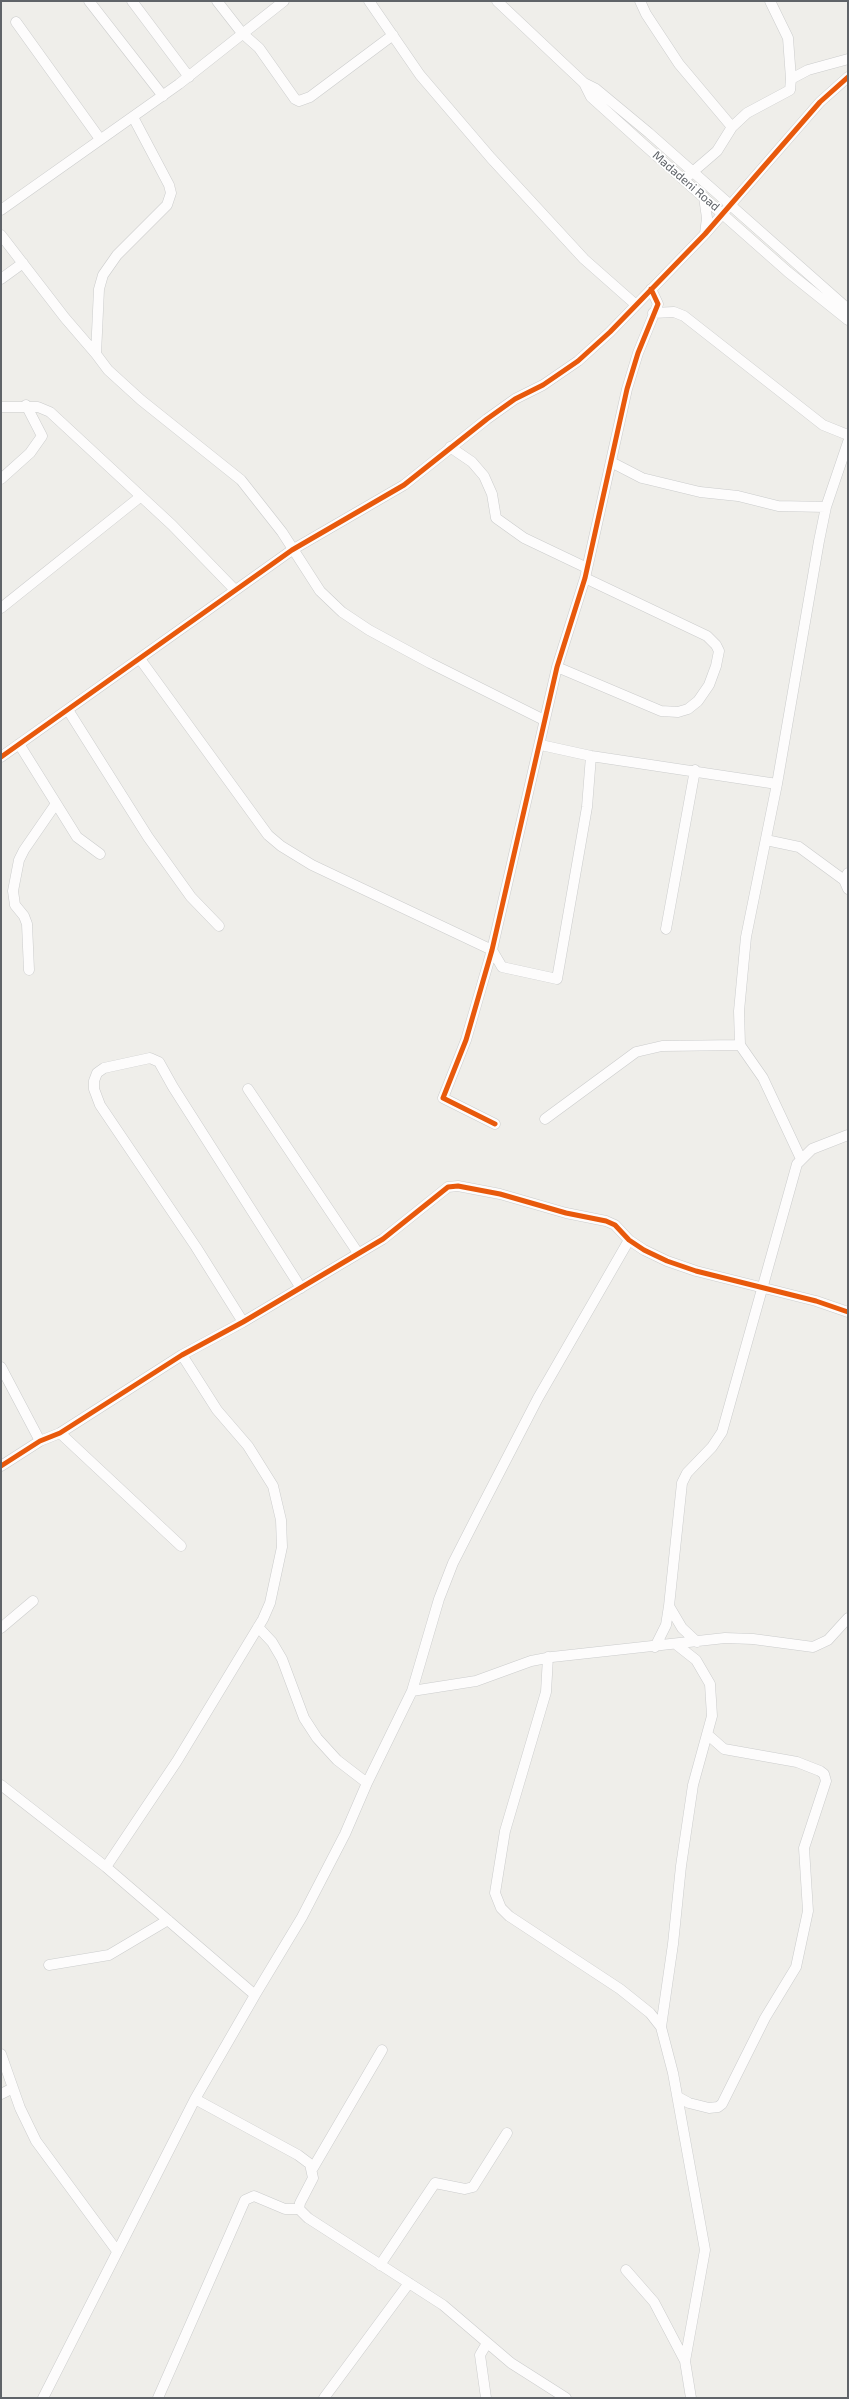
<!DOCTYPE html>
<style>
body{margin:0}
#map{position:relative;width:849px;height:2399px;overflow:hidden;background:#efeeea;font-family:"Exo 2",sans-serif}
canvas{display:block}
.frame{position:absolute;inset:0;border:2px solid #5f6368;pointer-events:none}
</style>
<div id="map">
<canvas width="849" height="2399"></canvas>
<div class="frame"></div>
</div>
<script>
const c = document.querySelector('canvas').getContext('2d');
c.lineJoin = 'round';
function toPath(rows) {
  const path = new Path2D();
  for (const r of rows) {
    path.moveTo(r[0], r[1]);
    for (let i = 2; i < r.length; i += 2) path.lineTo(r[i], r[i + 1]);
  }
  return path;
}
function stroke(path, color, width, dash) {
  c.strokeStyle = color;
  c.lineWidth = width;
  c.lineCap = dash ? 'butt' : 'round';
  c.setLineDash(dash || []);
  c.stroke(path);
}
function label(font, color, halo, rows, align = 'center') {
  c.font = font + ' "Exo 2",sans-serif';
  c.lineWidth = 3.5;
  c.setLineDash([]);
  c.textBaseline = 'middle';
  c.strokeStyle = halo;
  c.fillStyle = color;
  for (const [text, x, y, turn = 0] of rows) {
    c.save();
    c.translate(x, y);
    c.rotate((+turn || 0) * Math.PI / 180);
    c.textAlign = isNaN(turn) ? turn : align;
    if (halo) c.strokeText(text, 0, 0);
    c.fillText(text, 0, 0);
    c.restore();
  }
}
const minor = toPath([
 [89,1,163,96],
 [132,1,189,77],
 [217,1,242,33,259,48,295,99,299,101,310,97,393,35],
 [369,1,420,75,491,158,584,259,635,304],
 [497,1,584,83,596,89,649,133,848,309],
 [640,1,646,14,679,64,732,127],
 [770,1,788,38,791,79],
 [16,22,100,139],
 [584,83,591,97,642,143,788,272,848,320],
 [133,117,169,185,171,193,167,205,117,255,103,275,99,289,96,354,108,370,141,400,241,480,282,532,320,591,342,612,369,630,430,663,544,720],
 [688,176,717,151,732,127,747,113,790,90,791,79,808,70,848,59],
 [704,197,707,218,705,234],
 [1,210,179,84,284,1],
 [1,235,65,318,96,354],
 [1,279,23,263],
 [653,313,674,312,684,316,823,425,848,435],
 [1,407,38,407,50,412,172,525,235,590],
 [450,447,472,462,484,476,492,494,496,518,524,538,587,568],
 [611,462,642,478,700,492,738,496,778,506,826,507],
 [1,479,30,453,42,436,26,405],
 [1,608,140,497],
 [140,659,268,835,281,846,312,865,492,950,502,967,557,979,587,807,591,756],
 [557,667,661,711,678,712,688,709,698,701,709,685,716,666,719,651,716,645,707,636,585,578],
 [68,710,148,837,191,897,219,926],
 [19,744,77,837,100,854],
 [541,745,591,756,777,784],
 [1,757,292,550,404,485,487,419,515,399,543,385,578,361,610,332,705,234,820,102,848,77],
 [766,840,799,847,844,880],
 [848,873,844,880,848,889],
 [666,929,695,770],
 [29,970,27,924,24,916,15,905,13,891,19,860,24,850,55,805],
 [740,1045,739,1011,746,937,777,784,819,541,826,507,848,442],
 [248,1089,358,1253],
 [545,1119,636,1052,662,1046,740,1045,763,1078,801,1159],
 [495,1124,443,1098,466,1040,492,950,557,667,585,578,627,389,638,353,658,304,651,289],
 [243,1322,196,1247,100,1105,94,1089,94,1081,97,1073,104,1068,150,1058,159,1062,173,1087,301,1288],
 [1,1367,40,1441],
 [60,1433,181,1546],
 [1,1466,40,1441,60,1433,182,1355,243,1322,383,1239,448,1187,458,1186,500,1194,566,1213,606,1221,615,1225,629,1240,644,1250,667,1261,696,1271,816,1301,848,1312],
 [669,1606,682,1628,697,1642],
 [258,1627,272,1642,282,1659,304,1718,317,1738,337,1760,367,1783],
 [1,1628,33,1601],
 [655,1647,666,1625,669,1606,682,1483,687,1473,712,1447,722,1432,797,1164,812,1149,848,1135],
 [548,1657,546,1692,505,1831,495,1893,501,1908,509,1916,620,1989,650,2013,661,2027,673,2073,705,2250,685,2361],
 [412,1691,476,1681,531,1661,552,1657,725,1638,753,1639,813,1647,828,1640,848,1618],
 [1,1785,106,1867,255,1995,195,2099,43,2398],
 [106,1867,177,1761,263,1619,270,1603,282,1547,281,1520,273,1486,248,1446,217,1410,182,1355],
 [49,1965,109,1955,168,1920],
 [255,1995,302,1917,345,1834,367,1783,412,1691,439,1599,453,1563,478,1514,538,1398,629,1240],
 [661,2027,673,1944,681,1866,693,1785,712,1716,710,1684,696,1660,677,1645],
 [1,2054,20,2108,36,2141,117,2251],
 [1,2094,13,2088],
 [678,2097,689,2103,709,2108,718,2107,722,2104,765,2018,796,1967,808,1911,804,1848,826,1781,824,1774,820,1771,797,1762,724,1749,707,1734],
 [195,2099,298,2155,310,2164,313,2178,300,2203,299,2209,308,2218,443,2305,511,2363,566,2398],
 [313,2168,382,2050],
 [380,2265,435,2183,465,2189,473,2187,507,2133],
 [626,2270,654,2302,685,2361,691,2398],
 [158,2398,245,2200,254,2196,285,2209,299,2209],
 [324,2398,409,2283],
 [486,2398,480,2355,487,2343]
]);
const cycleway = toPath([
 [1,757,292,550,404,485,487,419,515,399,543,385,578,361,610,332,705,234,820,102,848,77],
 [495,1124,443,1098,466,1040,492,950,557,667,585,578,627,389,638,353,658,304,651,289],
 [1,1466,40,1441,60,1433,182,1355,243,1322,383,1239,448,1187,458,1186,500,1194,566,1213,606,1221,615,1225,629,1240,644,1250,667,1261,696,1271,816,1301,848,1312]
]);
const streetNames = [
 ["Madadeni Road",686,181,41]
];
stroke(minor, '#cbcccc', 11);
stroke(minor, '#fdfcfc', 10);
stroke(cycleway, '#e8590c', 5);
label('12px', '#5f6368', '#fff', streetNames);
</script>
